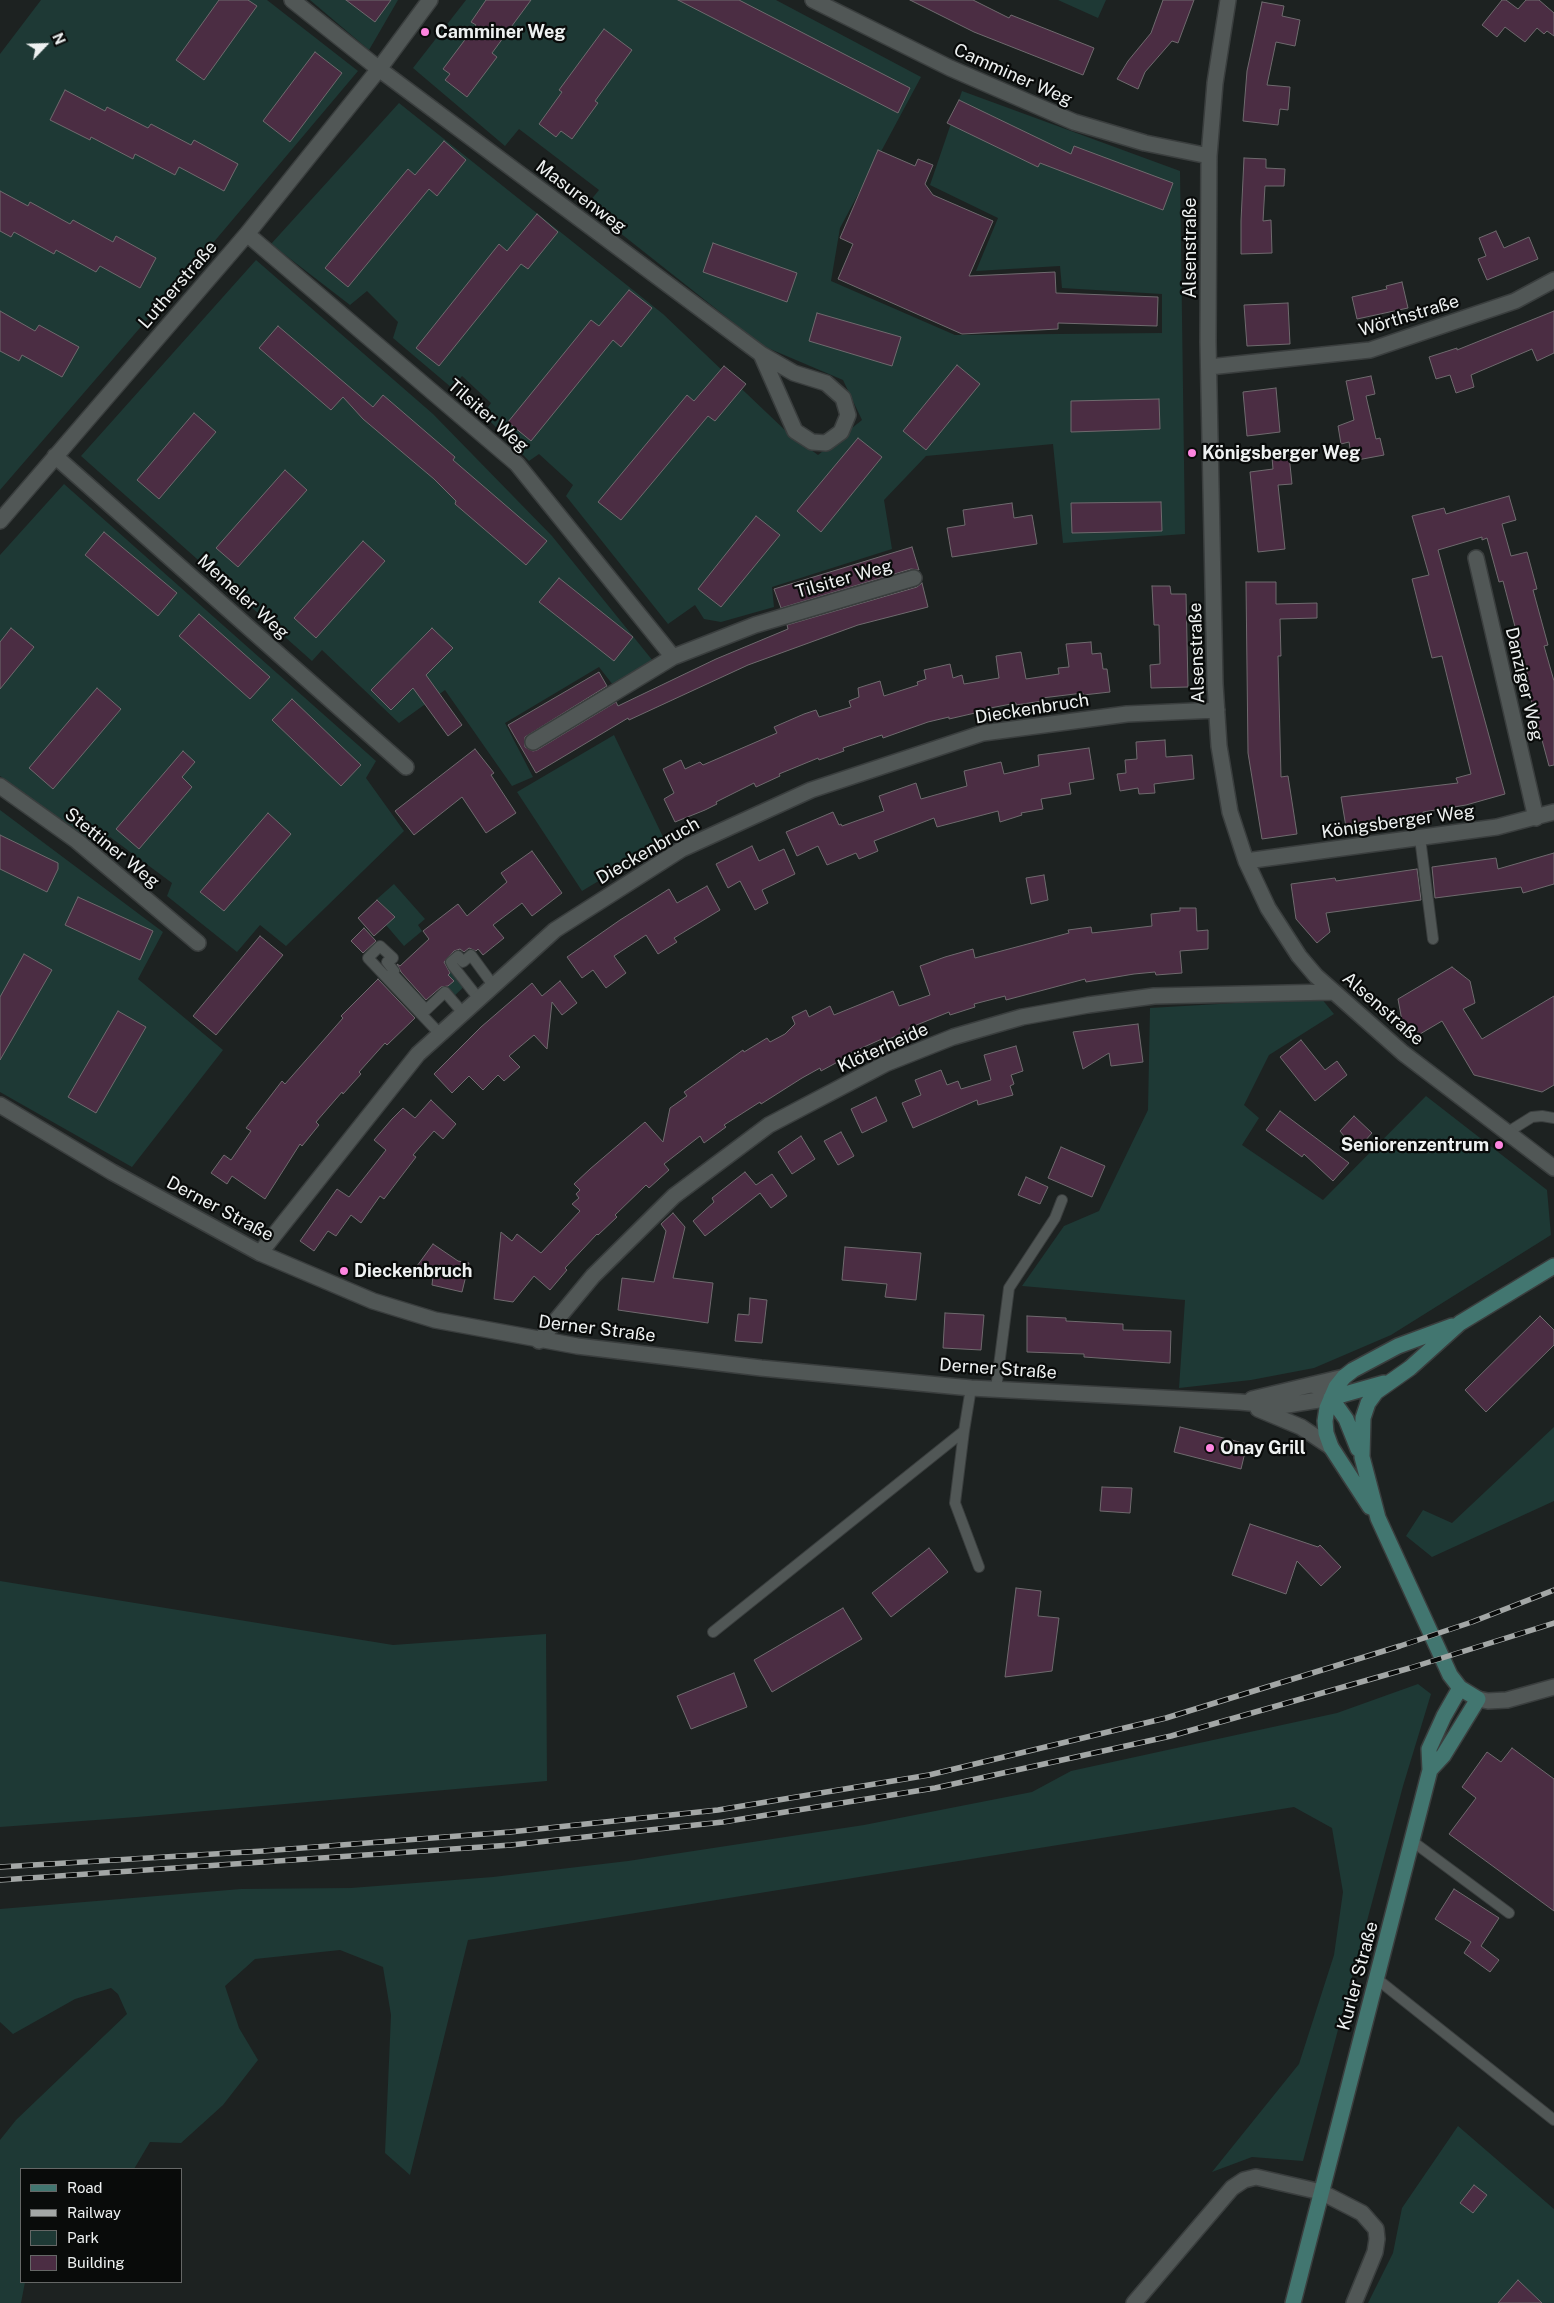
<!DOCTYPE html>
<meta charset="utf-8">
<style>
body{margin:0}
#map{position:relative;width:1554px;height:2303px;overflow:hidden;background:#1d2221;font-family:"Public Sans",sans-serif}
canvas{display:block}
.legend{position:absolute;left:20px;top:2168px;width:162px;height:115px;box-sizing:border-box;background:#090b0a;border:1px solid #656766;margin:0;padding:6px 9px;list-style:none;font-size:15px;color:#eef1f1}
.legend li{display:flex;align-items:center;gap:10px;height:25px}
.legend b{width:25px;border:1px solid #656766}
.north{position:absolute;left:20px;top:20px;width:50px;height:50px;-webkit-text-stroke:4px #090b0a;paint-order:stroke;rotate:66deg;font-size:14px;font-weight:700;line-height:20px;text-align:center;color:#eef1f1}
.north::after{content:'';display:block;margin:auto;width:18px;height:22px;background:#eef1f1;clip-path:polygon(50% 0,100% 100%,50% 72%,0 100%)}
</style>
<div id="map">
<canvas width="1554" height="2303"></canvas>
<ul class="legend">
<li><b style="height:6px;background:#427670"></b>Road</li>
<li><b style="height:6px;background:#a3a7a6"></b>Railway</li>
<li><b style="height:14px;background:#1e3935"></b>Park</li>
<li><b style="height:14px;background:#4b2d43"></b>Building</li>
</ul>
<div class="north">N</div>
</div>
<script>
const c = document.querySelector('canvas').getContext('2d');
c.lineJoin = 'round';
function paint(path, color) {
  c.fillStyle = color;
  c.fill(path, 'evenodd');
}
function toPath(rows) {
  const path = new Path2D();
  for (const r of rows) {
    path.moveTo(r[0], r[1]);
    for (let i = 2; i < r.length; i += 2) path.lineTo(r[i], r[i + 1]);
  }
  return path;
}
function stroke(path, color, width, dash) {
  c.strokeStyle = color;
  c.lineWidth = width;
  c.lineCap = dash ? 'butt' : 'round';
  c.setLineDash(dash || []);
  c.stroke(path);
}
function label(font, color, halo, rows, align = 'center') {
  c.font = font + ' "Public Sans",sans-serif';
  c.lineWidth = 4.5;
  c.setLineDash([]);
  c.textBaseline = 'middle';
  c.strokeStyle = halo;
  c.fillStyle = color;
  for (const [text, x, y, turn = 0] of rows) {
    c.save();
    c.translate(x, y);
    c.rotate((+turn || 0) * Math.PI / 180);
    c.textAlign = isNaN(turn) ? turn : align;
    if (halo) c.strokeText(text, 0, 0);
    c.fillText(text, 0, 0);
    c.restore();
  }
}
const green = toPath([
 [41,0,267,0,358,71,202,256,0,490,0,54],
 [310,0,398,0,369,50],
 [466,0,776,0,921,77,840,228,831,281,955,335,1162,333,1162,294,1062,288,1060,266,976,271,998,218,930,185,962,91,1180,171,1185,534,1063,543,1053,444,926,456,884,500,892,549,772,587,774,607,721,622,704,619,695,605,668,624,566,496,573,485,539,454,529,461,483,414,491,403,462,376,452,388,393,338,398,322,367,291,350,305,271,244,399,103,663,314,788,433,818,455,862,420,843,380,763,346,586,206,599,190,519,129,505,146,413,68],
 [1058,0,1106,0,1098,18],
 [256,260,433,414,552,536,653,661,613,685,599,667,505,723,533,777,512,786,445,690,399,723,322,650,312,661,81,456],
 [64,484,376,761,366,778,404,831,286,946,260,925,237,952,167,896,172,883,110,837,101,848,0,776,0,555],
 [614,735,665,841,582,891,517,792],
 [0,810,163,932,138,979,223,1050,132,1167,0,1092],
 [394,884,425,919,418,925,422,931,404,946,386,925,395,917,377,899],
 [453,966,467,984,451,999,444,990,454,981,446,973],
 [1321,998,1334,1014,1269,1055,1244,1105,1259,1118,1242,1145,1323,1200,1426,1096,1547,1190,1551,1235,1391,1335,1314,1368,1251,1380,1179,1388,1185,1300,1022,1286,1064,1226,1099,1211,1148,1110,1150,1008],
 [1554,1427,1554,1501,1432,1557,1406,1536,1423,1510,1452,1523],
 [0,1581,393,1645,546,1634,547,1781,137,1817,0,1827],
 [1418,1684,1431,1694,1403,1786,1303,2161,1252,2157,1212,2172,1299,2064,1334,1955,1343,1892,1332,1828,1294,1807,468,1940,410,2175,385,2153,391,2015,383,1967,340,1950,255,1959,225,1986,239,2028,258,2060,223,2105,181,2143,150,2142,134,2169,21,2169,21,2282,25,2282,21,2303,0,2303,0,2140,16,2120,127,2014,118,1994,111,1988,75,1999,13,2034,0,2022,0,1909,241,1889,351,1888,493,1877,628,1861,864,1825,1032,1792,1071,1771,1337,1713],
 [1458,2126,1554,2209,1554,2303,1368,2303,1393,2253,1402,2208]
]);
const building = toPath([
 [219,0,248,0,257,6,204,80,176,60,219,0],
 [346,0,391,0,375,22,346,0],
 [486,0,531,0,492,53,497,57,467,97,445,80,450,74,443,69,476,25,471,22,486,0],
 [678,0,739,0,910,88,898,113,678,0],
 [910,0,973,0,1009,18,1011,15,1094,48,1083,75,974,32,910,0],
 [1163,0,1194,0,1178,43,1172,41,1145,72,1138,89,1117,79,1128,61,1151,33,1163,0],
 [1502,0,1506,0,1518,9,1526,0,1539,0,1554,13,1554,36,1547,31,1544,34,1537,28,1525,42,1505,27,1497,37,1482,25,1502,0],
 [1262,2,1284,6,1282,16,1300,20,1295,46,1276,42,1267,85,1290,87,1288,110,1280,109,1278,125,1243,121,1247,71,1262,2],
 [604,29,632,50,595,101,598,103,572,139,561,131,556,137,539,124,562,92,559,90,604,29],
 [315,52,342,73,290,142,263,121,315,52],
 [65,90,105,111,107,107,148,128,151,124,191,145,194,140,238,164,224,191,179,167,175,175,135,154,133,159,91,137,90,140,50,120,65,90],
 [959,100,1071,154,1074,146,1173,183,1163,210,1040,163,1038,167,947,123,959,100],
 [444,141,466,160,437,196,429,189,348,287,325,268,408,169,415,175,444,141],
 [878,150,915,166,918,159,933,165,925,184,933,195,993,221,969,276,1055,272,1056,293,1158,297,1157,326,1058,323,1058,329,962,334,838,279,853,244,840,238,878,150],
 [1244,158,1266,159,1266,168,1285,169,1284,186,1265,186,1263,221,1271,220,1272,253,1241,254,1241,221,1244,158],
 [0,191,28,206,30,202,70,224,73,220,113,242,116,236,156,258,140,288,100,266,96,272,56,250,54,254,14,232,11,237,0,231,0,191],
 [537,214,558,232,528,269,521,264,439,366,416,348,499,244,507,251,537,214],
 [1496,231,1504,248,1529,237,1538,259,1487,280,1478,259,1486,256,1479,238,1496,231],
 [713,243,797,273,787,302,703,272,713,243],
 [1402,282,1408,308,1357,319,1352,297,1387,289,1386,286,1402,282],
 [629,290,652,308,621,347,613,340,531,441,508,422,591,320,599,326,629,290],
 [1288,303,1290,344,1247,346,1244,305,1288,303],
 [0,311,35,331,39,325,79,347,62,377,22,355,19,361,0,351,0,311],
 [1554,311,1554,353,1537,361,1532,349,1471,375,1474,387,1456,393,1450,375,1436,379,1429,357,1457,348,1457,350,1554,311],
 [817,313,901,337,892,366,809,341,817,313],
 [278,326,373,407,383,395,455,457,453,460,547,541,526,565,455,504,456,501,434,479,363,419,343,397,331,410,259,348,278,326],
 [957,365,980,384,926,450,903,431,957,365],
 [724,366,746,384,715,421,708,416,621,520,598,502,687,395,694,401,724,366],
 [1371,376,1375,394,1366,396,1376,439,1380,438,1384,455,1352,461,1349,442,1341,444,1338,426,1354,420,1346,381,1371,376],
 [1276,388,1280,432,1247,436,1243,392,1276,388],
 [1159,399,1160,429,1071,432,1071,401,1159,399],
 [194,413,216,432,159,499,137,480,194,413],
 [858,438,882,457,821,532,797,511,858,438],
 [1289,455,1292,484,1278,485,1285,549,1258,552,1250,472,1273,469,1272,457,1289,455],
 [285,470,307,490,238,567,216,548,285,470],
 [1509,496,1516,520,1502,524,1511,556,1527,552,1537,589,1533,590,1548,645,1544,646,1554,681,1554,765,1549,766,1525,677,1528,676,1503,581,1499,582,1487,538,1482,540,1482,537,1438,550,1505,794,1466,805,1423,812,1424,817,1346,827,1341,797,1458,783,1456,778,1471,774,1442,656,1432,658,1412,579,1429,575,1412,516,1444,508,1446,514,1509,496],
 [1161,502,1162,531,1072,533,1071,503,1161,502],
 [1012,503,1014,518,1032,515,1037,544,952,557,947,528,965,525,963,510,1012,503],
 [756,516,780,535,721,607,698,589,756,516],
 [104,532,177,593,158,616,85,555,104,532],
 [363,541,385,561,316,638,294,618,363,541],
 [912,547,919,570,911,569,781,608,774,589,912,547],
 [559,578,633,637,614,661,539,602,559,578],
 [1246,582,1276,582,1276,604,1317,603,1317,618,1280,619,1281,656,1278,656,1281,777,1288,776,1297,834,1262,839,1248,753,1246,582],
 [922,583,928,607,858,625,748,665,629,720,628,718,536,773,508,725,599,672,607,686,525,737,525,747,533,751,537,750,616,702,618,706,716,659,788,629,787,625,917,587,922,583],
 [1152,586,1170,586,1171,594,1186,594,1188,687,1151,688,1150,665,1160,664,1159,625,1154,625,1152,586],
 [199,614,270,677,250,699,179,636,199,614],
 [11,628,34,647,0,689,0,642,11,628],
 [432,628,453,648,426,675,462,725,448,736,413,688,391,710,371,690,432,628],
 [1091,642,1092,654,1101,653,1103,669,1107,669,1110,692,1083,695,1083,693,1042,698,1042,701,1016,705,1016,703,975,711,975,713,949,719,949,717,928,722,883,738,882,735,843,748,844,751,819,760,818,758,779,774,780,776,756,787,754,783,716,802,717,804,705,810,675,822,664,799,674,793,663,769,681,760,685,769,700,762,703,765,777,733,774,727,804,714,816,710,819,717,851,707,849,701,859,697,858,688,880,681,884,696,918,685,917,682,926,679,924,670,950,664,953,678,962,675,964,684,999,678,996,656,1021,652,1026,679,1059,674,1058,668,1069,667,1066,644,1091,642],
 [97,688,121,709,53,789,29,768,97,688],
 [292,699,361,765,341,786,272,720,292,699],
 [1165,740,1166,757,1192,755,1194,779,1154,784,1155,793,1139,794,1138,788,1120,791,1117,774,1126,773,1125,760,1137,759,1136,742,1165,740],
 [1089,748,1094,779,1069,783,1071,794,1041,799,1043,809,1021,813,1022,815,1000,822,998,811,937,827,934,818,874,841,878,851,859,859,856,853,827,865,818,846,797,856,786,832,833,812,839,825,841,824,842,826,884,811,879,796,916,783,921,799,967,786,964,771,1001,762,1004,774,1039,766,1038,755,1089,748],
 [475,749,494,773,491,775,516,813,486,833,462,797,414,835,395,811,475,749],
 [183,751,195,762,182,777,192,787,139,849,116,829,183,751],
 [268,813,291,834,224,911,200,892,268,813],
 [0,835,58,863,58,869,47,892,0,869,0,835],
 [752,846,759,861,784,849,795,874,762,890,768,903,755,910,740,881,728,888,716,864,752,846],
 [532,851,562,893,532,916,522,903,493,925,504,938,483,955,478,949,476,951,469,948,464,952,460,949,454,951,444,962,450,973,448,975,454,981,448,986,441,987,426,1000,401,972,397,964,400,966,429,939,423,931,458,904,467,916,507,882,501,873,532,851],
 [1554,853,1554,884,1523,893,1521,887,1435,898,1432,867,1496,858,1498,869,1554,853],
 [1417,869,1421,900,1326,913,1330,932,1317,943,1296,919,1291,884,1335,878,1336,881,1417,869],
 [1044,875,1048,900,1031,904,1026,878,1044,875],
 [707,886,720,910,674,938,677,942,658,954,646,935,614,956,626,973,606,988,593,970,582,978,567,957,620,920,669,889,677,903,707,886],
 [78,897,153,931,140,960,65,925,78,897],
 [377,900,395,917,374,936,358,918,377,900],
 [1180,908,1196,908,1197,931,1208,930,1208,949,1180,951,1182,973,1156,975,1155,972,1134,974,1086,982,1085,979,1006,1000,1005,996,974,1004,975,1007,950,1015,949,1012,909,1028,909,1030,885,1041,884,1038,844,1056,845,1058,821,1071,820,1068,802,1078,761,1104,760,1102,724,1125,726,1127,704,1143,700,1136,664,1164,669,1170,649,1188,646,1185,615,1215,617,1217,598,1235,597,1234,565,1268,567,1270,550,1290,534,1276,513,1302,494,1299,501,1232,512,1241,517,1234,541,1253,580,1211,572,1204,579,1198,576,1194,580,1190,574,1184,590,1169,645,1122,663,1142,670,1108,687,1096,684,1092,743,1050,744,1052,767,1038,770,1042,785,1034,795,1024,792,1017,806,1010,809,1017,830,1006,834,1015,893,991,899,1006,930,995,920,966,945,957,973,949,975,958,1069,933,1068,930,1091,927,1092,933,1152,926,1151,914,1180,911,1180,908],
 [364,928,376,941,363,953,351,941,364,928],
 [260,936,283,955,216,1035,193,1016,260,936],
 [24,954,52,970,0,1060,0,997,24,954],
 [1452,967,1470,981,1475,1003,1463,1009,1482,1039,1554,996,1554,1085,1542,1092,1474,1075,1442,1021,1420,1034,1402,1021,1398,999,1452,967],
 [378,979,415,1018,387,1045,385,1043,359,1072,361,1074,343,1094,342,1092,316,1122,319,1125,302,1146,300,1144,265,1199,232,1176,227,1184,211,1173,224,1155,231,1160,251,1131,246,1128,282,1081,285,1084,343,1018,341,1016,378,979],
 [560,981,577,1003,562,1015,552,1002,547,1049,534,1035,509,1056,520,1067,504,1081,498,1075,483,1090,469,1076,452,1093,434,1074,481,1027,532,983,542,996,560,981],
 [118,1011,146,1027,96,1113,68,1097,118,1011],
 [1138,1024,1143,1062,1111,1066,1109,1053,1083,1069,1073,1032,1138,1024],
 [1301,1040,1325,1070,1337,1061,1347,1075,1315,1101,1280,1057,1301,1040],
 [1016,1046,1023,1071,1011,1075,1014,1084,1010,1086,1013,1095,978,1105,977,1100,913,1128,902,1103,921,1095,915,1080,941,1070,947,1085,958,1081,961,1089,991,1080,984,1055,1016,1046],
 [876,1097,887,1121,862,1133,851,1109,876,1097],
 [431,1100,456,1124,443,1139,434,1131,413,1155,416,1157,384,1199,380,1196,361,1223,351,1215,336,1236,328,1231,314,1251,300,1241,337,1189,349,1197,386,1150,374,1140,392,1119,403,1108,415,1118,431,1100],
 [1280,1111,1349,1163,1333,1181,1304,1154,1302,1157,1266,1130,1280,1111],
 [1354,1116,1372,1133,1356,1151,1340,1131,1354,1116],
 [841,1132,854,1156,838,1165,824,1141,841,1132],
 [801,1136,815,1159,792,1174,778,1152,801,1136],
 [1061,1147,1105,1166,1092,1197,1048,1178,1061,1147],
 [745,1172,756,1185,772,1174,787,1196,771,1208,760,1193,705,1236,693,1221,714,1202,712,1198,745,1172],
 [1026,1177,1048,1187,1040,1204,1018,1195,1026,1177],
 [673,1213,685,1227,673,1278,713,1283,708,1323,618,1310,622,1278,654,1282,666,1231,661,1224,673,1213],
 [433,1244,458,1261,469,1263,462,1292,432,1285,433,1276,417,1266,433,1244],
 [845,1247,921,1253,916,1300,885,1297,887,1284,842,1280,845,1247],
 [750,1298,767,1300,762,1343,735,1341,738,1314,749,1315,750,1298],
 [945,1313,984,1315,981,1350,943,1348,945,1313],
 [1027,1316,1066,1318,1066,1321,1123,1324,1123,1330,1171,1331,1170,1363,1084,1357,1084,1354,1027,1352,1027,1316],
 [1540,1316,1554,1330,1554,1345,1486,1412,1465,1390,1540,1316],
 [1180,1427,1247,1444,1241,1469,1174,1452,1180,1427],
 [1102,1487,1132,1488,1130,1513,1100,1511,1102,1487],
 [1250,1524,1318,1547,1320,1545,1341,1567,1321,1586,1297,1561,1286,1594,1232,1575,1250,1524],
 [929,1548,948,1572,891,1617,872,1593,929,1548],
 [1016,1588,1041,1591,1038,1616,1059,1618,1052,1671,1005,1677,1016,1588],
 [843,1608,862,1639,772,1692,754,1660,843,1608],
 [734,1673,747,1707,691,1729,677,1696,734,1673],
 [1512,1748,1554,1779,1554,1911,1449,1834,1476,1798,1462,1787,1487,1752,1501,1762,1512,1748],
 [1454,1889,1499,1918,1481,1946,1499,1960,1490,1972,1464,1953,1471,1942,1435,1919,1454,1889],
 [1474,2185,1487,2195,1473,2213,1460,2203,1474,2185],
 [1518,2280,1542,2303,1498,2303,1518,2280]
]);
const service = toPath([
 [1420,838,1433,939],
 [479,999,453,966,451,962,458,956,463,962,471,955,493,985],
 [440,1034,368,958,380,946,393,958,387,962,394,971,392,973,426,1010,445,992,463,1013],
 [1508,1132,1532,1117,1542,1116,1554,1118],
 [996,1389,1009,1288,1055,1218,1062,1200],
 [964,1431,955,1503,979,1567],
 [713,1632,964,1431,971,1388],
 [1412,1841,1509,1913],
 [1377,1979,1554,2120]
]);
const minor = toPath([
 [292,0,379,69,761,354,794,373,826,383,843,398,848,415,841,432,826,443,812,442,795,431,761,354],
 [813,0,950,68,1074,122,1145,143,1209,156],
 [1228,0,1215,83,1209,156,1208,342,1215,684,1219,746,1230,812,1246,861,1268,908,1299,956,1316,976,1403,1053,1554,1168],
 [247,234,517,464,673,657],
 [1209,367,1370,350,1515,301,1554,280],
 [55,456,406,767],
 [0,521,247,234,379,69,430,0],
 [1476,558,1536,818],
 [533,742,673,657,755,625,914,578],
 [0,786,77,841,198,943],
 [1246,861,1497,827,1554,812],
 [260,1253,418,1054,555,930,682,849,811,790,983,733,1127,714,1217,710],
 [539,1341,593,1276,674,1196,769,1125,885,1064,953,1037,1022,1017,1088,1005,1154,996,1332,992],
 [1134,2303,1232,2188,1244,2180,1256,2177,1321,2192,1362,2213,1376,2229,1377,2239,1375,2252,1354,2303]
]);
const tertiary = toPath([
 [0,1105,112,1172,260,1253,373,1301,435,1320,577,1346,761,1368,971,1388,1240,1402,1281,1406,1331,1398,1323,1388,1312,1385],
 [1252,1399,1344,1377],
 [1258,1409,1301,1427,1331,1447],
 [1478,1699,1488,1701,1507,1700,1554,1687]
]);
const secondary = toPath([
 [1331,1398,1346,1419,1358,1449],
 [1331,1398,1384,1383],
 [1370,1507,1331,1447,1326,1433,1325,1421,1327,1408,1336,1387,1344,1377,1353,1370,1398,1346,1452,1326],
 [1430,1770,1443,1756,1478,1699,1460,1688,1450,1675,1378,1518,1362,1457,1363,1418,1368,1403,1376,1392,1410,1368,1460,1323,1554,1266],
 [1293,2303,1430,1770,1429,1749,1444,1716,1460,1688]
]);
const rail = toPath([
 [0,1867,263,1851,510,1832,718,1810,929,1775,1166,1718,1400,1646,1472,1622,1554,1590],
 [0,1880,511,1845,723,1822,935,1788,1171,1736,1410,1668,1554,1623]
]);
const markers = [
 [425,32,5,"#fe85e0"],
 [1192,453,5,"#fe85e0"],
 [1499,1145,5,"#fe85e0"],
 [344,1271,5,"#fe85e0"],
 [1210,1448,5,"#fe85e0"]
];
const poiNames = [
 ["Camminer Weg",435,32],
 ["Königsberger Weg",1202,453],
 ["Seniorenzentrum",1489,1145,"right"],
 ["Dieckenbruch",354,1271],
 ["Onay Grill",1220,1448]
];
const streetNames = [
 ["Camminer Weg",1013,75,24],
 ["Masurenweg",581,197,37],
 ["Alsenstraße",1190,248,-90],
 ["Lutherstraße",178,285,-49],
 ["Wörthstraße",1409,316,-17],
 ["Tilsiter Weg",488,416,41],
 ["Tilsiter Weg",844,579,-16],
 ["Memeler Weg",243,597,42],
 ["Alsenstraße",1197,653,-92],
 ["Danziger Weg",1524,684,77],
 ["Dieckenbruch",1032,709,-9],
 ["Königsberger Weg",1398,822,-8],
 ["Stettiner Weg",112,848,39],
 ["Dieckenbruch",648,851,-30],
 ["Alsenstraße",1383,1009,41],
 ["Klöterheide",883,1048,-24],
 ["Derner Straße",220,1209,28],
 ["Derner Straße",597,1329,7],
 ["Derner Straße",998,1369,4],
 ["Kurler Straße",1358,1976,-75]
];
paint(green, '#1e3935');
paint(building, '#4b2d43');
stroke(building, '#6f6a6e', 1);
stroke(service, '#3a3e3e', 12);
stroke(minor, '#3a3e3e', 18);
stroke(tertiary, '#3a3e3e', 18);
stroke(secondary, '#3a3e3e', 18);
stroke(service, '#515756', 10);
stroke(minor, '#515756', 15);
stroke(tertiary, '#515756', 15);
stroke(secondary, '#427670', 15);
stroke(rail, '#a3a7a6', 5.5);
stroke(rail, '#090b0a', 4, [11]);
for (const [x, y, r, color] of markers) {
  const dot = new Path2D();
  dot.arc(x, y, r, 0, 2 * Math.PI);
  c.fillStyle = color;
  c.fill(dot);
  stroke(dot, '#090b0a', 2);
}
label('bold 18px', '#eef1f1', '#090b0a', poiNames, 'left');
label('18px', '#eef1f1', '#090b0a', streetNames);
</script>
